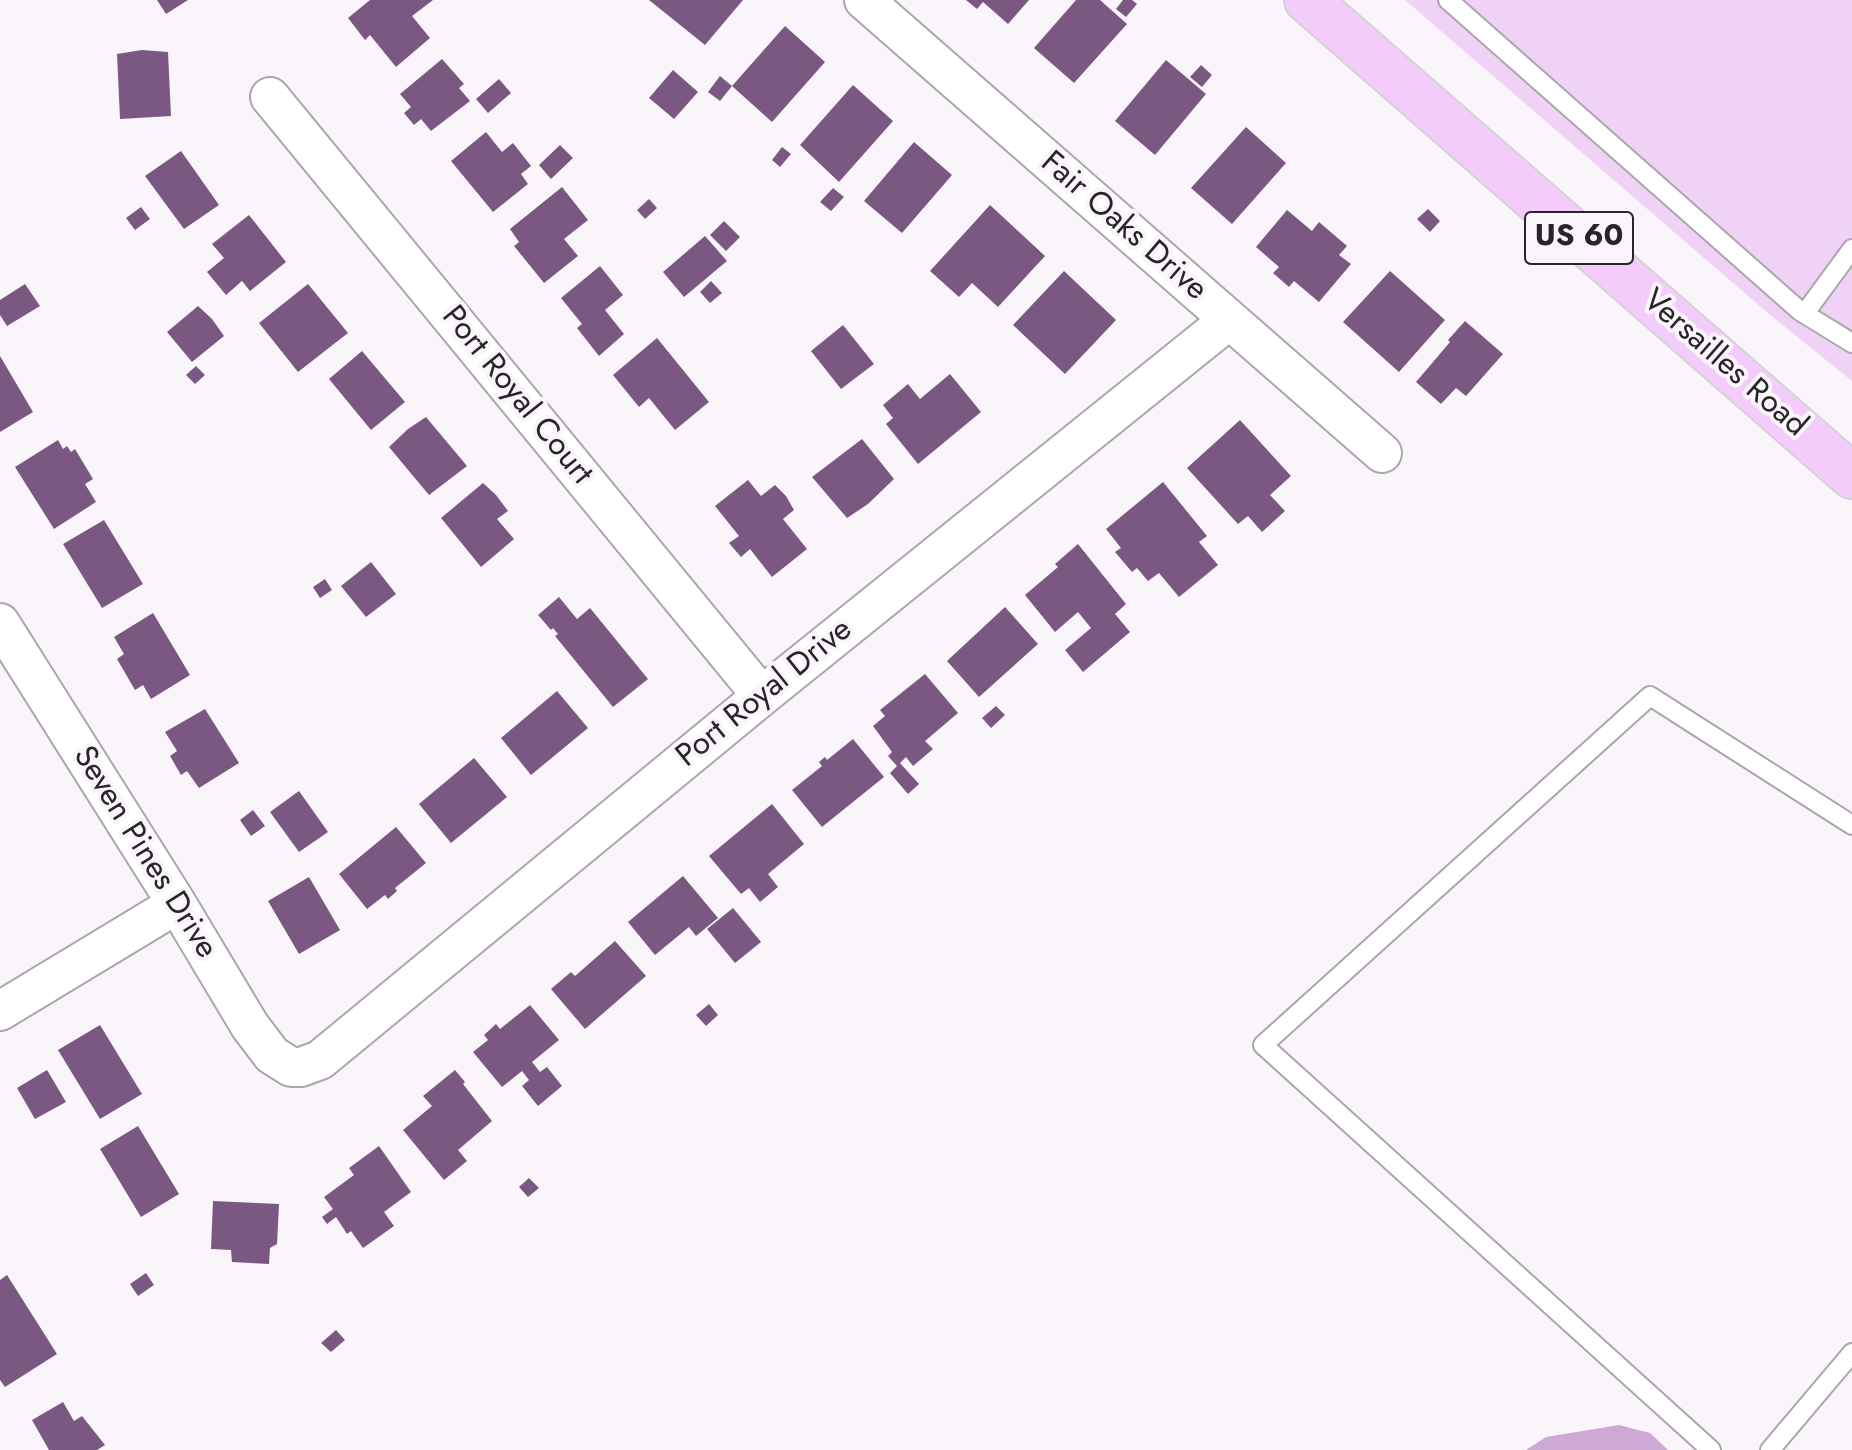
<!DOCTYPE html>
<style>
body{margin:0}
canvas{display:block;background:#faf4fb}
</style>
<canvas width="1852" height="1450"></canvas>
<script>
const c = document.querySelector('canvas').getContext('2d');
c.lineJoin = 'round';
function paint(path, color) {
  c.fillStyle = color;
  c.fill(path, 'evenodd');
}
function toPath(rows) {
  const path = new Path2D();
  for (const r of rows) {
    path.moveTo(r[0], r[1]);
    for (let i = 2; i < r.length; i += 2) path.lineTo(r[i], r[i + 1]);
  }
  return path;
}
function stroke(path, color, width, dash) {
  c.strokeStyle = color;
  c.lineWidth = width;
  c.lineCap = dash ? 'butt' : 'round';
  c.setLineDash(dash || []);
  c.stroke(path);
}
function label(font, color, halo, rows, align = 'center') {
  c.font = font + ' Jost,sans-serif';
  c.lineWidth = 8;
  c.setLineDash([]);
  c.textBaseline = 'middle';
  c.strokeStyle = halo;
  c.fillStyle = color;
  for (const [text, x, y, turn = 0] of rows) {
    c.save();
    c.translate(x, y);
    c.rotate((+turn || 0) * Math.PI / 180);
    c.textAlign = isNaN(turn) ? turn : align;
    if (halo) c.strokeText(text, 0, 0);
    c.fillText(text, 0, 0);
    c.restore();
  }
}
const green = toPath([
 [1405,0,1852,0,1852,381,1769,314]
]);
const water = toPath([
 [1619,1425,1650,1433,1668,1450,1526,1450,1546,1437]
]);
const building = toPath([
 [157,0,188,0,166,14],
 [370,0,433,0,412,16,430,38,396,67,370,35,365,40,348,18],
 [649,0,743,0,705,45],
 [966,0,1029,0,1008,24,983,2,977,9],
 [1076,0,1100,0,1127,24,1074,83,1034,48],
 [1123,0,1132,0,1137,4,1126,17,1116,9],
 [785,26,825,62,772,122,732,86,720,101,708,92,720,76,732,86],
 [142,50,168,52,171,116,120,119,117,54],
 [442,59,464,84,459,88,470,101,431,131,421,119,414,125,404,113,411,107,400,94],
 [1166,60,1206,94,1155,155,1115,121],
 [1201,65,1212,75,1202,87,1190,77],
 [673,70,698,92,674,119,649,98],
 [499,79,511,93,488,113,476,99],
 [853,85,893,121,839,182,800,145],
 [1246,127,1286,163,1232,224,1191,188],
 [486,132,502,152,513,143,531,166,521,174,528,184,493,212,451,161],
 [914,142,952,175,902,233,864,201],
 [560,145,573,158,551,179,539,165],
 [782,147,791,154,780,167,772,160],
 [181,151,219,205,184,229,145,176],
 [562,187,588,220,564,239,578,256,544,283,514,246,519,242,510,229],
 [833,188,844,197,831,211,820,202],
 [649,199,657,208,645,219,637,210],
 [990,205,1045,256,998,307,972,283,959,297,930,271],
 [141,207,150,219,135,230,126,218],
 [1428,209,1440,221,1430,232,1417,219],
 [1287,210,1312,231,1319,222,1347,246,1339,255,1351,264,1319,302,1294,281,1289,287,1273,273,1279,267,1256,247],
 [249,215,286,262,250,291,242,281,226,295,207,272,224,258,212,244],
 [724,221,740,237,726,251,710,235],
 [705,236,727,261,684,297,663,272],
 [600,266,623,295,605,310,624,334,599,356,577,328,582,324,561,298],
 [1064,271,1116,320,1065,374,1013,325],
 [1390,271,1445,320,1399,372,1343,322],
 [711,281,722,293,710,303,700,292],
 [25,284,40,306,7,326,0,315,0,300],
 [308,284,348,333,298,372,259,323],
 [198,306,212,319,224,336,192,362,167,332],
 [1465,321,1503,354,1466,396,1456,388,1441,404,1416,382,1450,342,1448,340],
 [843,325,874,364,841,389,811,351],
 [657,338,709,402,675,430,649,398,639,407,613,375],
 [362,351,405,402,371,430,329,379],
 [0,356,33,412,0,432],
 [196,366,205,375,195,384,186,375],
 [950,374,981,412,918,464,886,424,893,418,883,405,908,384,920,399],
 [426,417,467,466,429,495,389,447,408,429],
 [1240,420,1291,476,1270,495,1285,511,1262,532,1248,516,1238,524,1187,468],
 [862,439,894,479,868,504,847,518,812,477],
 [58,440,63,449,67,446,71,452,75,449,93,479,85,484,96,502,54,529,15,467],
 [748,480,761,496,775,485,786,496,794,510,783,519,807,549,772,577,750,549,741,557,729,543,739,536,715,506],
 [1163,482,1207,536,1199,542,1218,565,1179,597,1159,573,1148,581,1137,568,1132,572,1115,552,1121,548,1106,529],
 [483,483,496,495,508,511,497,519,514,539,481,567,441,518],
 [104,520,143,584,102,608,63,544],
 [1078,544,1126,604,1115,614,1130,632,1083,672,1065,650,1091,628,1078,612,1055,632,1025,595,1058,567,1055,564],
 [371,562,396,594,366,617,341,586],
 [325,579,332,590,320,598,313,587],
 [559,597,577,619,590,608,648,679,613,707,555,636,558,634,553,628,551,630,538,615],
 [1005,607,1038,644,979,697,947,661],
 [153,613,190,675,151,699,143,685,135,690,117,659,124,654,114,637],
 [925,674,958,713,925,741,933,749,913,766,906,757,900,763,919,784,908,794,890,773,897,766,888,756,892,752,873,726,885,716,880,710],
 [557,691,588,728,531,775,501,738],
 [996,706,1005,715,991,728,982,718],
 [205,709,239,763,199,788,187,771,181,775,170,756,177,751,165,732],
 [853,739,884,777,822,827,792,790,822,766,819,762,825,757,827,760],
 [474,758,507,797,451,843,419,804],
 [299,791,328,832,299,852,270,812],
 [772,804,804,844,768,874,778,887,760,902,749,888,741,894,709,856],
 [253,810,265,826,251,836,240,820],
 [396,827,426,863,395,888,397,891,388,899,385,895,367,909,339,874],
 [683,876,718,918,696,936,689,927,655,955,628,922],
 [309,877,340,930,299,954,268,901],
 [733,908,761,942,735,963,707,929],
 [615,941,646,976,585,1029,551,989,571,972,575,976],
 [709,1004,718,1015,706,1026,696,1015],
 [530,1005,559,1040,532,1062,540,1072,547,1067,562,1086,538,1106,522,1086,529,1080,522,1071,502,1087,473,1052,488,1040,484,1035,496,1024,500,1029],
 [100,1025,142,1094,100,1119,58,1050],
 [47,1070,66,1102,35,1119,17,1088],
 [455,1070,465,1082,463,1084,492,1121,458,1150,467,1161,444,1180,403,1130,432,1106,423,1096],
 [138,1126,179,1194,141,1217,100,1149],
 [379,1146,411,1192,384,1212,394,1226,363,1248,351,1231,347,1234,336,1217,327,1224,322,1217,333,1209,324,1197,354,1175,349,1168],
 [529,1178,539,1188,528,1197,519,1187],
 [213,1201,279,1204,277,1244,270,1248,269,1264,232,1262,231,1250,211,1249],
 [146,1273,154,1285,138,1296,130,1284],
 [7,1275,57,1354,5,1387,0,1380,0,1280],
 [336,1330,345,1340,331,1352,321,1343],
 [63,1402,74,1421,82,1416,105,1445,97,1450,49,1450,32,1420]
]);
const service = toPath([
 [1448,0,1800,311,1852,343],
 [1805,313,1852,249],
 [1711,1450,1263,1045,1650,696,1852,825],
 [1770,1450,1852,1353]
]);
const minor = toPath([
 [864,0,1382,453],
 [270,97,762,696],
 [0,623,177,904,250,1026,272,1055,291,1067,301,1067,320,1060,762,696,1229,320],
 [0,1011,177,904]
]);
const primary = toPath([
 [1307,0,1852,476]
]);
const shields = [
 [1579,238,108]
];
const shieldNames = [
 ["US 60",1579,238]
];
const streetNames = [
 ["Fair Oaks Drive",1123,227,41],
 ["Versailles Road",1724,364,41],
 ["Port Royal Court",516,396,51],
 ["Port Royal Drive",765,694,-39],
 ["Seven Pines Drive",144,853,58]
];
paint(green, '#f1d2f7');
paint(water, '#cea8d6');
paint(building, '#7b5882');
stroke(service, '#aba6ac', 22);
stroke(minor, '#aba6ac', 42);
stroke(primary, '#d4d3d4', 48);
stroke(service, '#fff', 18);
stroke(minor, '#fff', 38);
stroke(primary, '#f3ccfb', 44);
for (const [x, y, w] of shields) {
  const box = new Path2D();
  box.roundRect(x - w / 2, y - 26, w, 52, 6);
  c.fillStyle = '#faf4fb';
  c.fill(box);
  stroke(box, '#272527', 2);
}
label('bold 30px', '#272527', null, shieldNames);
label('32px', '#272527', '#faf4fb', streetNames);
</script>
